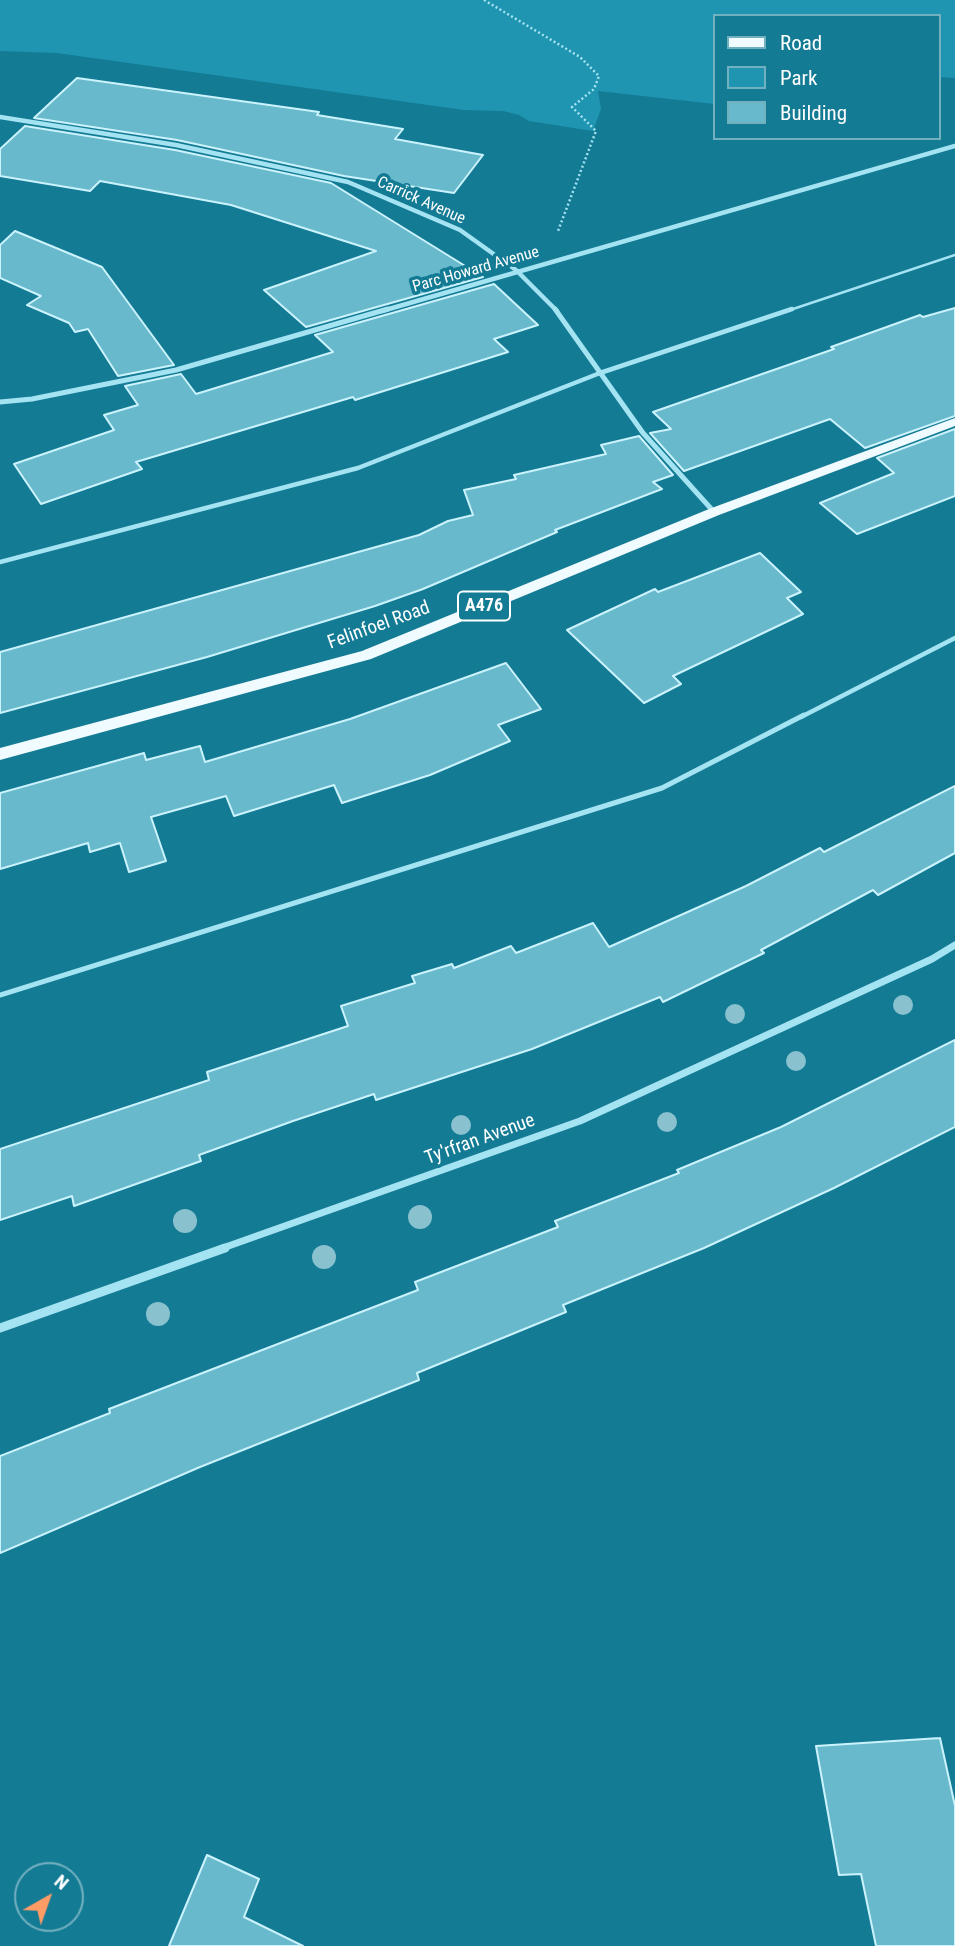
<!DOCTYPE html>
<style>
body{margin:0}
#map{position:relative;width:955px;height:1946px;overflow:hidden;background:#147b95;font-family:"Roboto Condensed",sans-serif}
canvas{display:block}
.legend{position:absolute;left:713px;top:14px;width:228px;height:126px;box-sizing:border-box;background:#147b95;border:2px solid #72b0bf;margin:0;padding:9px 12px;list-style:none;font-size:21px;color:#fff}
.legend li{display:flex;align-items:center;gap:14px;height:35px}
.legend b{width:35px;border:2px solid #72b0bf}
.north{position:absolute;left:14px;top:1862px;width:70px;height:70px;box-sizing:border-box;background:#147b95;border:2px solid #72b0bf;border-radius:50%;rotate:40deg;font-size:19px;font-weight:700;line-height:28px;text-align:center;color:#fff}
.north::after{content:'';display:block;margin:auto;width:24px;height:32px;background:#ff9b65;clip-path:polygon(50% 0,100% 100%,50% 72%,0 100%)}
</style>
<div id="map">
<canvas width="955" height="1946"></canvas>
<ul class="legend">
<li><b style="height:9px;background:#effbff"></b>Road</li>
<li><b style="height:19px;background:#1f95b1"></b>Park</li>
<li><b style="height:19px;background:#69b9cc"></b>Building</li>
</ul>
<div class="north">N</div>
</div>
<script>
const c = document.querySelector('canvas').getContext('2d');
c.lineJoin = 'round';
function paint(path, color) {
  c.fillStyle = color;
  c.fill(path, 'evenodd');
}
function toPath(rows) {
  const path = new Path2D();
  for (const r of rows) {
    path.moveTo(r[0], r[1]);
    for (let i = 2; i < r.length; i += 2) path.lineTo(r[i], r[i + 1]);
  }
  return path;
}
function stroke(path, color, width, dash) {
  c.strokeStyle = color;
  c.lineWidth = width;
  c.lineCap = dash ? 'butt' : 'round';
  c.setLineDash(dash || []);
  c.stroke(path);
}
function label(font, color, halo, rows, align = 'center') {
  c.font = font + ' "Roboto Condensed",sans-serif';
  c.lineWidth = 7;
  c.setLineDash([]);
  c.textBaseline = 'middle';
  c.strokeStyle = halo;
  c.fillStyle = color;
  for (const [text, x, y, turn = 0] of rows) {
    c.save();
    c.translate(x, y);
    c.rotate((+turn || 0) * Math.PI / 180);
    c.textAlign = isNaN(turn) ? turn : align;
    if (halo) c.strokeText(text, 0, 0);
    c.fillText(text, 0, 0);
    c.restore();
  }
}
const green = toPath([
 [0,0,955,0,955,78,939,77,939,16,715,16,715,104,598,91,601,109,593,131,529,121,519,115,503,111,464,110,57,53,0,51]
]);
const building = toPath([
 [77,78,319,112,317,115,403,129,395,139,483,155,454,193,344,176,177,140,34,118,77,78],
 [25,126,175,150,331,183,483,277,306,327,264,290,376,251,231,205,100,181,90,191,0,176,0,149,25,126],
 [15,231,102,267,174,365,118,376,88,329,75,332,69,323,27,305,41,296,0,278,0,245,15,231],
 [494,284,538,325,494,339,508,352,355,400,353,397,136,462,142,469,41,504,14,464,114,430,104,415,138,405,125,386,181,374,196,394,333,352,315,335,494,284],
 [955,308,955,416,865,448,830,419,684,471,650,433,671,429,653,412,834,349,831,347,920,315,923,317,955,308],
 [955,429,955,496,857,534,820,503,894,473,877,458,955,429],
 [639,436,673,475,653,482,662,489,555,530,557,532,423,589,375,606,207,657,0,713,0,652,419,535,448,521,473,515,464,490,516,479,514,475,606,454,601,445,639,436],
 [760,553,801,592,787,598,803,614,673,676,681,684,644,703,567,630,655,589,658,592,760,553],
 [506,663,541,709,498,725,510,741,430,775,342,803,334,785,234,816,226,796,151,817,166,861,129,872,120,843,90,852,88,843,0,869,0,793,144,753,146,760,200,746,205,762,350,719,506,663],
 [955,786,955,853,878,895,873,890,761,950,764,953,663,1002,660,997,532,1049,376,1100,374,1094,293,1121,199,1155,201,1161,74,1206,72,1196,0,1220,0,1149,209,1080,207,1072,348,1026,341,1006,415,983,412,976,452,964,454,968,511,946,516,953,593,923,609,947,746,886,820,848,824,852,955,786],
 [955,1040,955,1127,834,1188,704,1248,563,1305,566,1312,417,1373,419,1380,200,1467,0,1553,0,1456,110,1413,109,1409,418,1290,415,1282,558,1227,555,1221,679,1173,677,1170,781,1127,955,1040],
 [940,1738,955,1806,955,1946,876,1946,861,1874,839,1875,816,1746,940,1738],
 [207,1855,259,1879,244,1917,303,1946,169,1946,207,1855]
]);
const path = toPath([
 [484,0,580,57,599,76,594,89,572,107,596,131,558,231]
]);
const laneFar2 = toPath([
 [787,311,955,255]
]);
const laneFar1 = toPath([
 [0,562,358,468,600,373,792,309],
 [801,717,955,638]
]);
const lane = toPath([
 [0,995,662,788,804,715]
]);
const streetFar3 = toPath([
 [0,117,176,145,348,182,460,230,516,270,557,311],
 [382,311,955,146]
]);
const streetFar2 = toPath([
 [555,309,643,433,714,512],
 [0,402,32,399,176,370,388,309]
]);
const streetFar1 = toPath([
 [220,1249,580,1121,932,959,955,945]
]);
const street = toPath([
 [0,1328,225,1248]
]);
const primary = toPath([
 [955,418,955,426,719,515,371,659,0,760,0,748,362,651,709,509,955,418]
]);
const trees = [
 [903,1005,10],
 [735,1014,10],
 [796,1061,10],
 [667,1122,10],
 [461,1125,10],
 [420,1217,12],
 [185,1221,12],
 [324,1257,12],
 [158,1314,12]
];
const farStreetnames = [
 ["Carrick Avenue",421,201,24],
 ["Parc Howard Avenue",476,270,-16]
];
const shields = [
 [484,606,52]
];
const shieldNames = [
 ["A476",484,606]
];
const streetNames = [
 ["Felinfoel Road",379,626,-20],
 ["Ty'rfran Avenue",480,1140,-20]
];
paint(green, '#1f95b1');
paint(building, '#69b9cc');
stroke(building, '#cbf3fd', 2);
stroke(path, '#a4e3f2', 2.5, [2, 2.5]);
stroke(laneFar2, '#a4e3f2', 2.5);
stroke(laneFar1, '#a4e3f2', 4.5);
stroke(lane, '#a4e3f2', 5);
stroke(streetFar3, '#a4e3f2', 4.5);
stroke(streetFar2, '#a4e3f2', 5);
stroke(streetFar1, '#a4e3f2', 7);
stroke(street, '#a4e3f2', 9);
paint(primary, '#effbff');
c.fillStyle = '#89c1cf';
for (const [x, y, r] of trees) {
  c.beginPath();
  c.arc(x, y, r, 0, 2 * Math.PI);
  c.fill();
}
label('16px', '#fff', '#147b95', farStreetnames);
for (const [x, y, w] of shields) {
  const box = new Path2D();
  box.roundRect(x - w / 2, y - 14.5, w, 29, 5);
  c.fillStyle = '#147b95';
  c.fill(box);
  stroke(box, '#fff', 2);
}
label('bold 18px', '#fff', null, shieldNames);
label('19px', '#fff', '#147b95', streetNames);
</script>
